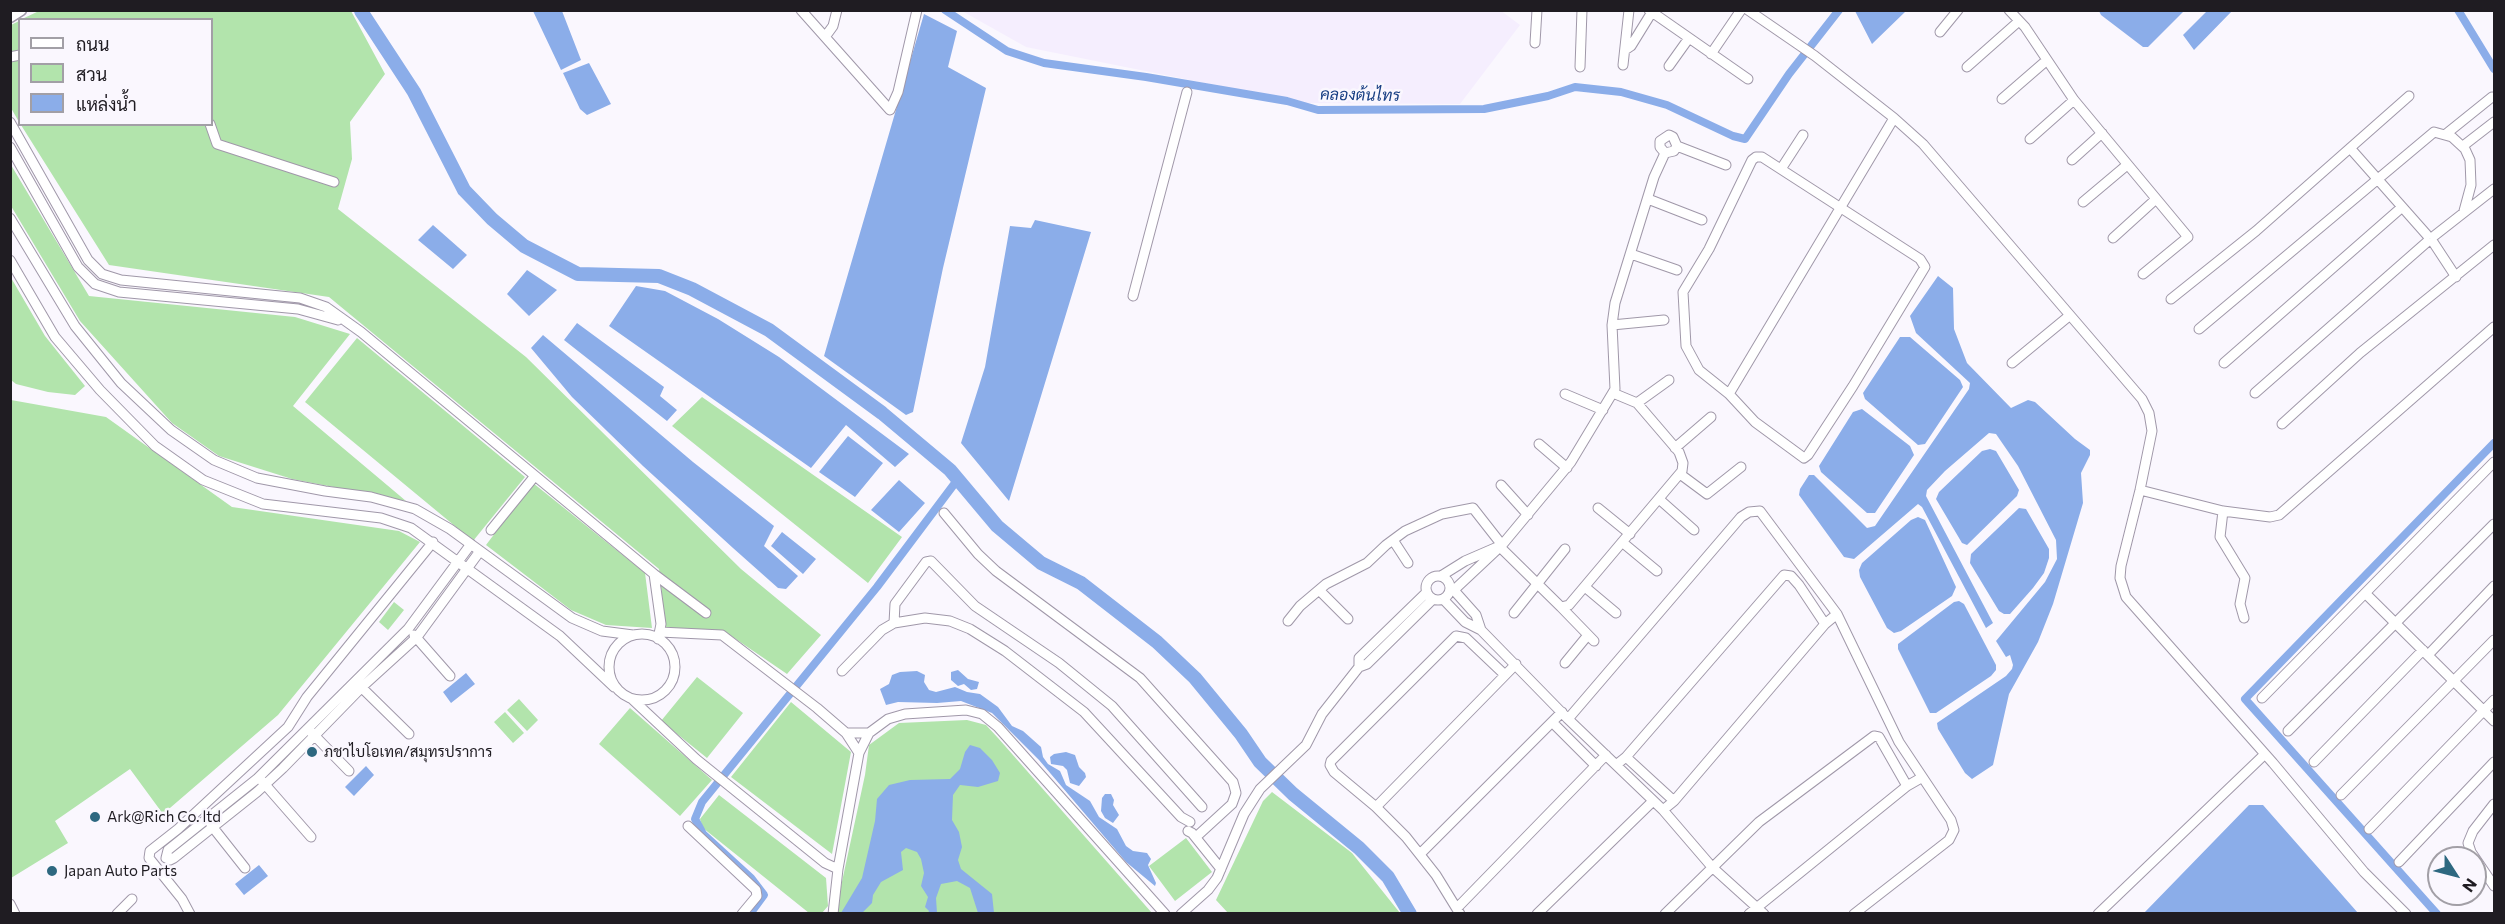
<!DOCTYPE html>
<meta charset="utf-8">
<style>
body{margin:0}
#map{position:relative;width:2505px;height:924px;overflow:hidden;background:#faf7fe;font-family:Commissioner,Sarabun,sans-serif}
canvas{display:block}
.frame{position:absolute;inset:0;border:12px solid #1f1c22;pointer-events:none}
.legend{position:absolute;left:18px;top:18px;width:195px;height:108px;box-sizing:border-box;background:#faf7fe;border:2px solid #a29fa6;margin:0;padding:8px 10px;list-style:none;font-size:18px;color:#1f1c22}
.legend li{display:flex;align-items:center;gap:12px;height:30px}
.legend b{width:30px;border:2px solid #a29fa6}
.north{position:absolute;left:2427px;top:846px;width:60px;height:60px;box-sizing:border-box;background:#faf7fe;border:2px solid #a29fa6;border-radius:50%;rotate:126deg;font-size:16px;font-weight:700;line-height:24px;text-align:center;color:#1f1c22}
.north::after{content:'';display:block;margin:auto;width:21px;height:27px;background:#2d6880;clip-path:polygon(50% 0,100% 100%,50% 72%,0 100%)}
</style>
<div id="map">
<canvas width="2505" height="924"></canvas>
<div class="frame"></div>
<ul class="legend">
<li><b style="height:8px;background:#fff"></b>ถนน</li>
<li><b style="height:16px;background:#b2e4ac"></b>สวน</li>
<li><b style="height:16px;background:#8bade9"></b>แหล่งน้ำ</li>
</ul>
<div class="north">N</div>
</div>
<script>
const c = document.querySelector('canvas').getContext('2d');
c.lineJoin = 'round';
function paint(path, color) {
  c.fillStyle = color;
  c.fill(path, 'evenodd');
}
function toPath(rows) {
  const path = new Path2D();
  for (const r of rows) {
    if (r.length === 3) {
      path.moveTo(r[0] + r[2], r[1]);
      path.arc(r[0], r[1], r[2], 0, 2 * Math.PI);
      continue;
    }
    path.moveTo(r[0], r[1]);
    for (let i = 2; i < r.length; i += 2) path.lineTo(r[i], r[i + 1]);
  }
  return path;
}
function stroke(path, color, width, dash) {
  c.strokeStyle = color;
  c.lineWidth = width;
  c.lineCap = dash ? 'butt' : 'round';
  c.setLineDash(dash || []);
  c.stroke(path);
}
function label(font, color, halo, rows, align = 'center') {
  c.font = font + ' Commissioner,Sarabun,sans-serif';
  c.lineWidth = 5;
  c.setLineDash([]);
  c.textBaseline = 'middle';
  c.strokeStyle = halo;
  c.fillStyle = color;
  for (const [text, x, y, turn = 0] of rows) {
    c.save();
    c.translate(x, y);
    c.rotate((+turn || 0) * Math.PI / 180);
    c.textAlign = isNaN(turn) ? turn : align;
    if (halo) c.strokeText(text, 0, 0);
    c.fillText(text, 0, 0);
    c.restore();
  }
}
const built = toPath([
 [1500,10,1520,25,1460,104,1304,103,1026,47,962,11]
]);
const green = toPath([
 [39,11,351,11,385,74,350,122,352,159,338,209,526,357,741,569,821,635,787,674,724,631,666,630,659,569,329,297,109,265,21,125,212,124,212,20,22,19],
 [19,21,19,122,11,108,11,25],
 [11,165,89,296,295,317,350,334,293,406,406,501,292,479,219,456,172,423,80,321,11,206],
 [10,276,45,336,85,386,75,395,48,392,16,384,11,380],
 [357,338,525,477,473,541,305,402],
 [702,397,902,537,868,583,672,426],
 [11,400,106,417,232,507,399,531,420,542,278,715,163,814,130,769,55,821,68,843,11,878],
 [533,483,645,573,652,628,606,625,571,610,486,545],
 [394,602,404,610,388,630,379,622],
 [697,677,743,713,707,758,661,721],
 [519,699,538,720,527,731,507,710],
 [791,702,851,752,832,854,731,777],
 [630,708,712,780,680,816,599,744],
 [505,712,524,733,513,743,494,722],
 [967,720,986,725,998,738,1152,913,835,914,865,775,869,745,899,723],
 [1272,792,1352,853,1400,913,1228,913,1216,900,1263,801],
 [719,795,826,878,828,906,822,913,809,913,703,828,700,819],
 [1186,838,1212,872,1175,901,1149,866]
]);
const water = toPath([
 [533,11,562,11,581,60,561,70],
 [1855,11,1906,11,1872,44],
 [2099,11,2099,10,2184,11,2148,47,2143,47,2101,15],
 [2207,11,2232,11,2194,50,2183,35],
 [924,14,957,31,948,67,986,88,943,268,913,412,906,415,824,356],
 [589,63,611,104,587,115,580,109,563,73],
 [1035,220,1091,232,1009,501,961,443,985,367,1010,226,1031,228],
 [433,225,467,255,453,269,418,240],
 [527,270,557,290,529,316,507,294],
 [1938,276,1953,288,1954,329,1967,363,2011,408,2028,400,2035,402,2075,439,2090,450,2090,455,2081,473,2083,503,2053,604,2038,642,2009,694,1993,765,1972,779,1965,773,1938,729,1937,723,2006,676,2012,669,2013,665,2010,655,2006,657,1996,641,2045,582,2057,559,2056,540,2018,466,1996,434,1989,433,1945,471,1927,490,1926,496,1993,623,1986,628,1922,507,1918,504,1854,559,1844,557,1799,495,1800,489,1809,475,1814,475,1867,528,1875,526,1969,389,1970,383,1916,333,1910,316],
 [636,286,665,291,718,319,779,357,909,454,895,467,846,425,811,468,609,326],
 [577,323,664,387,660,396,677,410,667,421,564,340],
 [543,335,693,462,774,526,764,546,798,576,786,589,778,588,733,548,643,466,572,397,531,348],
 [1900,337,1910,337,1960,380,1963,387,1925,444,1918,445,1865,399,1863,393],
 [1862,409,1910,446,1914,455,1875,513,1867,513,1821,472,1819,466,1853,412],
 [848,436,883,463,855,497,819,472],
 [1990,449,1996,451,2019,490,2017,496,1967,545,1962,543,1936,499,1939,492,1982,451],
 [899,480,925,503,899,532,871,510],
 [2019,508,2026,509,2049,549,2049,558,2044,573,2033,588,2010,614,2004,614,1999,611,1970,563,1971,554],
 [1918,517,1925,520,1956,587,1952,596,1901,631,1894,633,1887,628,1860,577,1859,570,1862,563,1911,520],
 [782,532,816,559,803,574,771,546],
 [1959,601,1964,604,1996,665,1996,670,1991,676,1936,713,1930,713,1898,649,1898,644,1954,602],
 [958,670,968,679,979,682,977,689,971,690,964,684,958,686,951,680,951,672],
 [917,671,925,675,924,682,929,690,936,692,955,687,967,692,980,694,998,707,1012,726,1023,731,1041,747,1043,757,1048,764,1060,771,1066,785,1090,801,1099,817,1117,829,1126,846,1133,851,1147,853,1151,859,1148,865,1156,883,1155,886,1126,862,1039,760,992,713,961,701,937,703,898,702,886,705,880,689,889,684,892,675,900,672],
 [466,673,475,684,451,703,443,692],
 [970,745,980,748,992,760,1000,773,998,781,978,787,960,785,953,795,952,820,959,832,962,847,958,860,961,869,992,894,994,913,978,913,970,888,957,881,941,884,936,898,937,913,928,913,929,911,925,907,928,897,921,886,924,873,921,859,917,852,906,848,901,852,903,870,881,882,873,895,872,903,862,913,841,913,862,878,875,821,877,799,889,785,910,780,950,779,960,769,965,752],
 [1066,752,1075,755,1079,767,1085,773,1086,777,1079,786,1070,783,1067,770,1063,766,1051,764,1050,757,1054,754],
 [366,766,374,775,354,796,345,787],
 [1105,794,1111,794,1114,800,1113,805,1119,815,1113,823,1105,818,1101,811,1102,798],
 [2249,805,2263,805,2358,913,2144,913],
 [259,865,268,876,244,895,235,884]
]);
const canal = toPath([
 [945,10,1007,51,1044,63,1146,77,1287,101,1318,110,1484,109,1548,96,1575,87,1621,92,1667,105,1733,136,1745,139,1789,74,1839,10],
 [2458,10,2494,69],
 [750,914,764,895,751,878,703,834,695,819,702,802,877,587,958,479],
 [2437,914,2245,699,2494,443]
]);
const river = toPath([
 [361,11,414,92,464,190,492,219,524,246,578,274,659,276,692,289,769,330,882,413,950,470,997,526,1041,563,1081,583,1157,642,1195,678,1241,734,1260,762,1293,794,1359,848,1388,877,1410,914]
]);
const minor = toPath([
 [801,10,890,110,898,92,917,10],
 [1649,10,1748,79],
 [1748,10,1815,56,1894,118,1923,144,2142,399,2149,413,2152,431,2140,490,2121,566,2120,578,2126,597,2273,763,2364,872,2406,914],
 [2009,10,2025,27,2074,100,2188,237,2143,274],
 [1940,32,1958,10],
 [825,37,833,26,837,10],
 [1535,43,1537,10],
 [1625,50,1631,46,1652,12],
 [1711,54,1741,10],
 [10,57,20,55],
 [1623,65,1629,10],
 [1669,66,1689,38],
 [1580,67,1582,10],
 [1967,67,2019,21],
 [2002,99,2047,60],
 [10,122,88,260,102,274,121,280,300,298,326,307,361,332,654,574,661,624,658,639],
 [210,124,217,144,334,182],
 [2446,134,2492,97],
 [2030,139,2074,100],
 [1677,146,1726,165],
 [2463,146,2494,122],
 [10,147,78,267,95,284,119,292,298,309,338,320],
 [2350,148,2427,235],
 [1756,157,1762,157,1920,259,1925,267,1853,386,1808,455,1804,458,1755,422,1729,394,1699,370,1686,346,1683,292,1709,249,1752,160,1756,157],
 [2072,160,2102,133],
 [1781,169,1803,135],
 [1648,199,1702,220],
 [2083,202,2127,165],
 [10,218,75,326,121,383,171,430,214,460,257,478,325,491,371,497,415,509,450,529,572,618,602,631,633,635],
 [2434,236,2494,189],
 [2113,238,2156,199],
 [2433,242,2456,277],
 [1631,254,1677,270],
 [10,260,55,337,100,390,155,446,203,480,263,504,381,518,411,528,560,636,614,687],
 [1133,296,1187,92],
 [2171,299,2256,231,2409,96],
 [1612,325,1664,320],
 [2199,329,2434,132,2452,137,2465,149,2470,160,2471,185,2464,211],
 [2012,363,2069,316],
 [2224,363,2401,208],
 [2255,393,2427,242],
 [1565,394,1603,410],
 [1729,394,1894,118],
 [1637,403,1669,380],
 [2282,424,2360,353,2494,245],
 [1539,444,1567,468],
 [1675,448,1711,417],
 [1680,474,1707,494,1741,467],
 [1501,485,1528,515],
 [2140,490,2223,511,2270,517,2279,515,2494,327],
 [1659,499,1694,530],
 [1598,508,1630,534],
 [2223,511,2220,537,2245,578,2240,604,2244,618],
 [944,513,978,554,996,571,1140,678,1233,782,1236,793,1232,804,1196,837],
 [491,530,534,477],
 [1393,540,1408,563],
 [1622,542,1657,571],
 [471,544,408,629,258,778,168,850,166,858,170,860,174,858,257,792,283,768,362,687,417,637,480,551],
 [1500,547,1561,607,1569,605,1682,471,1683,463,1679,452,1637,403,1613,393],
 [654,574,706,613],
 [1438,588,12],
 [1451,587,1476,615,1481,630],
 [1585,587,1616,613],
 [1319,590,1348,619],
 [1454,590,1502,545,1571,462,1615,389,1612,325,1615,303,1654,177,1665,153,1660,147,1660,141,1669,135,1673,137,1677,146,1674,151,1665,153],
 [2365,593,2494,721],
 [1443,599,1465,622,1481,630,1568,719,1663,810,1712,867,1764,914],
 [1561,607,1594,641],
 [1514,613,1565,549],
 [1288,621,1300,606,1326,584,1367,563,1386,545,1405,531,1442,514,1473,508,1502,545,1465,561,1441,576],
 [894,623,895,604,926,562,931,561,975,606,1059,663,1112,706,1202,807],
 [660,632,722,635,817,708,846,733,859,753],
 [642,667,33],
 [414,635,450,676],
 [2428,655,2494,586],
 [1565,663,1588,635],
 [1359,667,1359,658,1427,592],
 [842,671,882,630,894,623,925,618,950,621,970,629,1005,651,1084,712,1181,817,1190,822],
 [358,684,409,734],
 [2262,698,2494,462],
 [632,699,696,759,825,863,838,869],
 [1568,719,1741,517,1749,512,1760,511,1837,614,1899,742,1951,820,1954,830,1949,840,1854,914],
 [1552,722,1596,766],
 [2288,731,2494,524],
 [311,732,349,771],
 [846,733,869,733],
 [1626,757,1674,801],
 [2314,762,2423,650],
 [1616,765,1626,757,1784,575,1791,576,1799,585,1825,624],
 [262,781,311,837],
 [2341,795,2494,640],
 [2494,804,2473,831,2468,843,2471,852,2494,886],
 [1376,807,1516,664],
 [1663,810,1674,801,1825,624,1837,614],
 [211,825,245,868],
 [688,826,756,890,757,896,742,914],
 [2369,829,2494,700],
 [1188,831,1192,833,1221,869],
 [1420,854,1562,712],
 [2399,862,2494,762],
 [10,904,15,914],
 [1458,907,1606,755],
 [117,914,132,899],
 [190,914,182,899,149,858,150,851,178,829,288,727,307,697,433,542],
 [833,914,838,869,859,753,869,733,888,719,905,714,966,710,982,714,998,727,1165,914],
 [1181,914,1208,890,1217,878,1244,814,1260,789,1306,745,1322,714,1359,667,1367,664,1433,599],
 [1460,914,1436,875,1406,837,1376,807,1334,772,1330,765,1331,761,1456,636,1466,638,1505,675],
 [1537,914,1653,801],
 [1665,914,1759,822,1874,736,1879,737,1907,786],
 [1749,914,1907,786,1921,778],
 [2098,914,2265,754]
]);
const major = toPath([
 [10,17,21,10]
]);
const markers = [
 [312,752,6,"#2d6880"],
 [95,817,6,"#2d6880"],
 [52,871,6,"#2d6880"]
];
const poiNames = [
 ["ภชาไบโอเทค/สมุทรปราการ",324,752],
 ["Ark@Rich Co. ltd",107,817],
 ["Japan Auto Parts",64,871]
];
const waterNames = [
 ["คลองต้นไทร",1360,95,1]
];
paint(built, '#f5eefe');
paint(green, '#b2e4ac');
paint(water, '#8bade9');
stroke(canal, '#8bade9', 8);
stroke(river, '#8bade9', 14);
stroke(minor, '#a098a9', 11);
stroke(major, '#a098a9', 13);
stroke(minor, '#fff', 9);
stroke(major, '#fff', 10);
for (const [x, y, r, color] of markers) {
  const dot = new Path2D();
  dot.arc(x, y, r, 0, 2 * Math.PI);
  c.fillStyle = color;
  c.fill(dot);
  stroke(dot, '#faf7fe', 2);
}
label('15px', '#1f1c22', '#faf7fe', poiNames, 'left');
label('italic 16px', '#173e83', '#faf7fe', waterNames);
</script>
